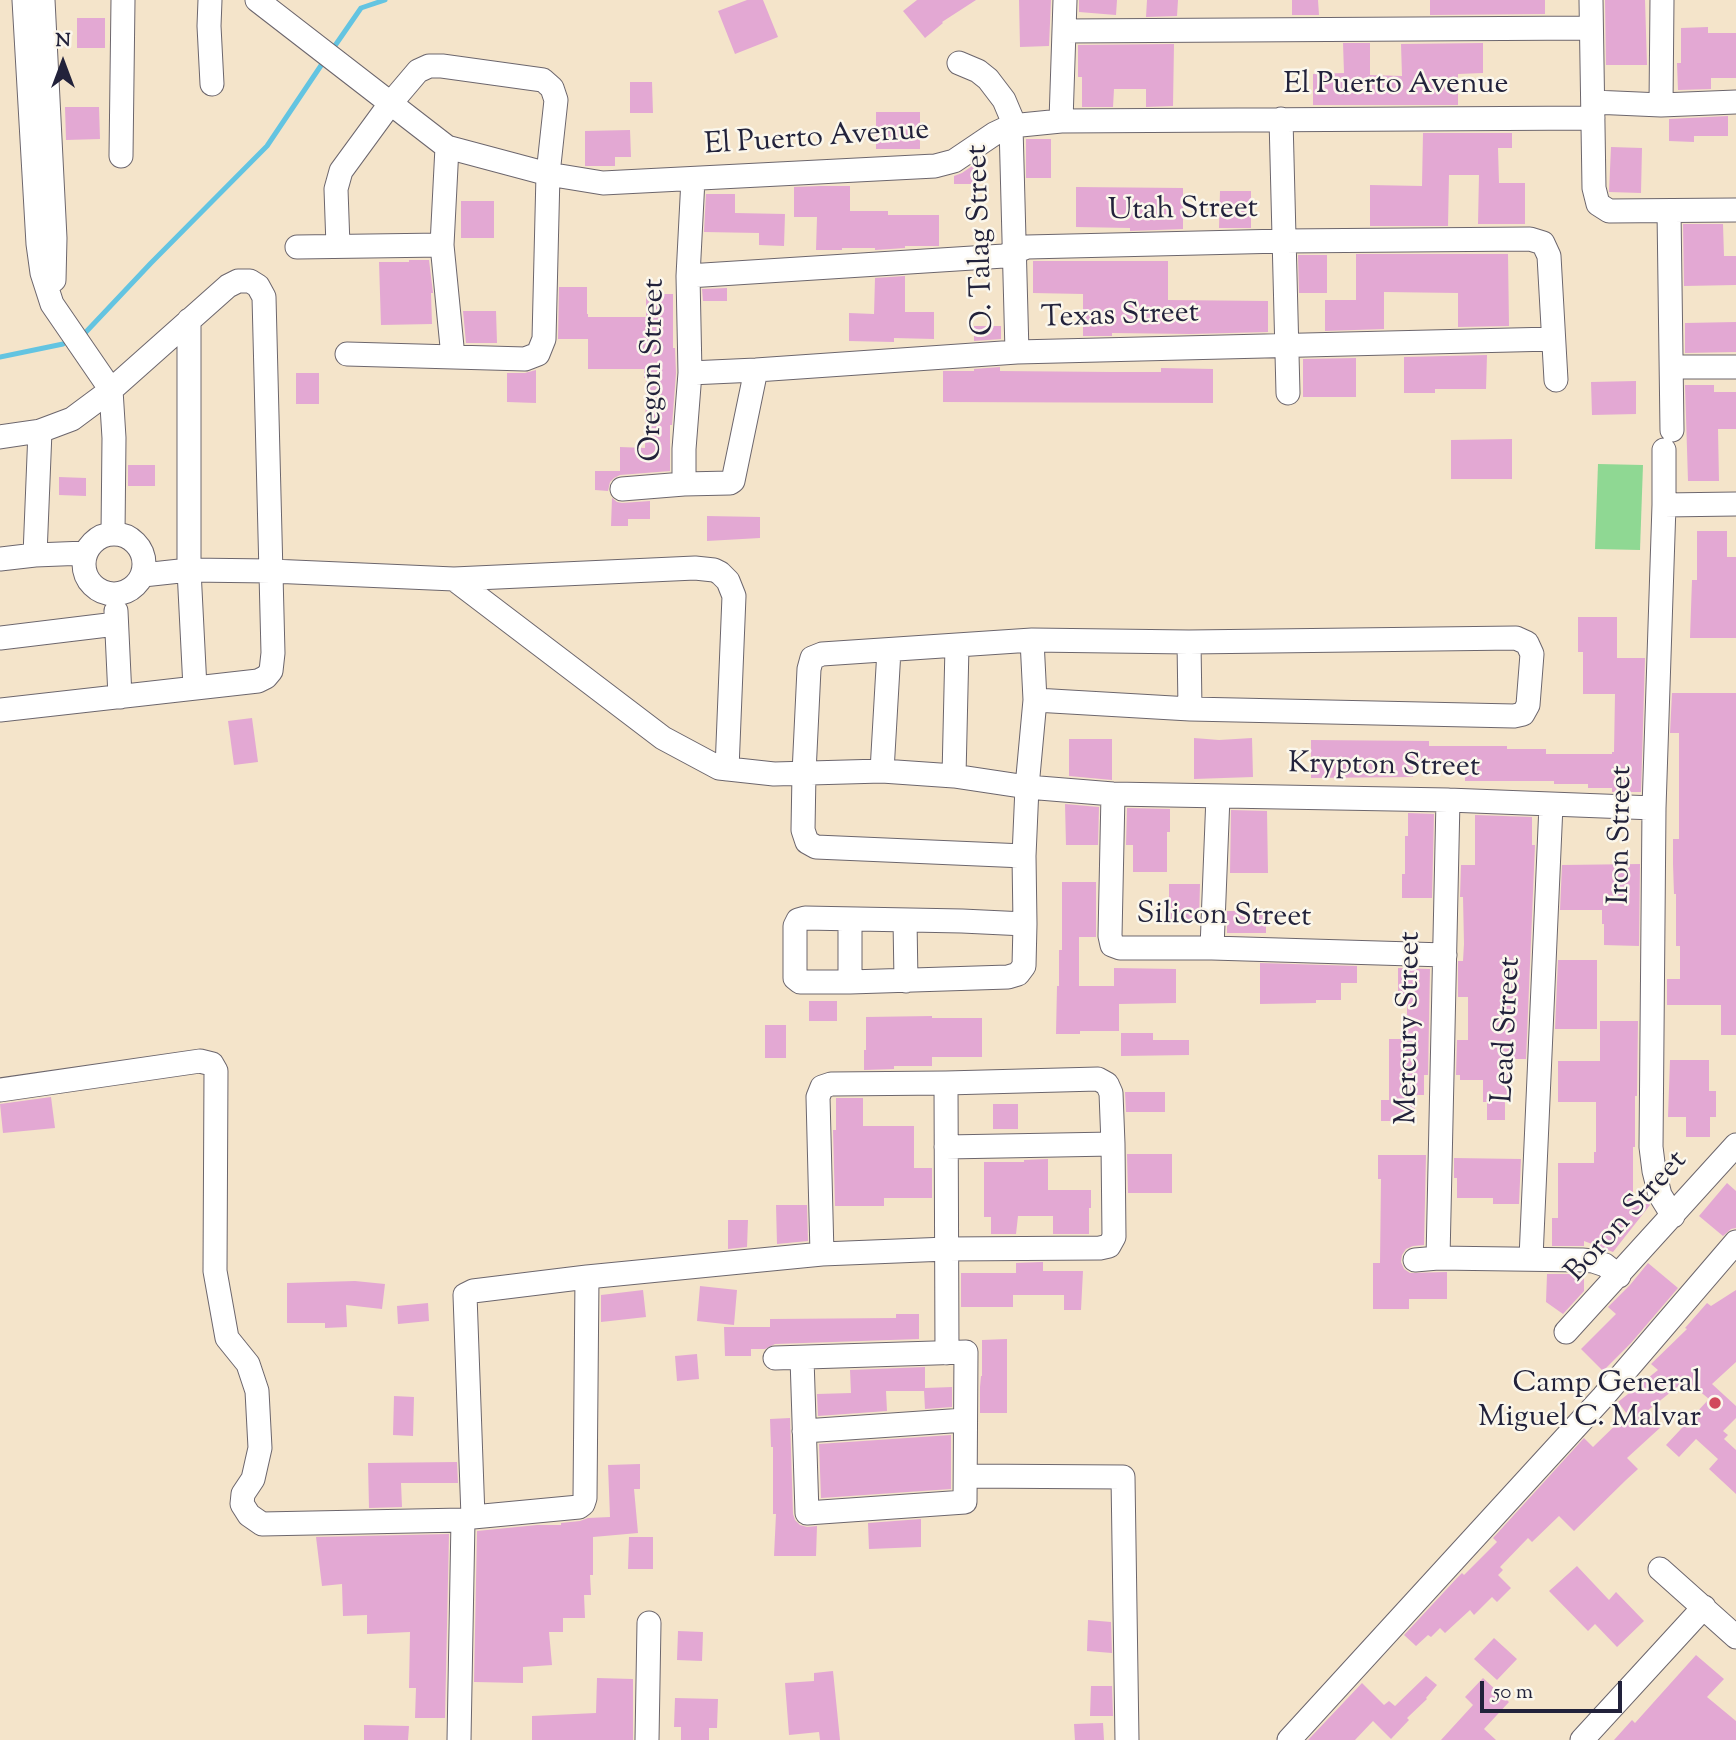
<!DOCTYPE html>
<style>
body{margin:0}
#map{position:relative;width:1736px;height:1740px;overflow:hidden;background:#f4e4ca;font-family:"Sorts Mill Goudy",serif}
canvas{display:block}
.north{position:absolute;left:28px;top:28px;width:70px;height:70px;-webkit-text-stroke:5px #fbf7ec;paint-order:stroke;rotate:0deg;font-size:19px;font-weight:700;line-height:28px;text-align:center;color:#22223b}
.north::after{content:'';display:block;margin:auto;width:24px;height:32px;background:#22223b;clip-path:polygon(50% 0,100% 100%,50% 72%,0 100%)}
.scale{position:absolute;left:1480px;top:1681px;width:142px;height:32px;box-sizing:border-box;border:4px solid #22223b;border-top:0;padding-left:9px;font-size:21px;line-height:24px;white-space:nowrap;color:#22223b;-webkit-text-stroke:5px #fbf7ec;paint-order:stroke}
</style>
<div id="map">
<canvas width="1736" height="1740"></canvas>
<div class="north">N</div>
<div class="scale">50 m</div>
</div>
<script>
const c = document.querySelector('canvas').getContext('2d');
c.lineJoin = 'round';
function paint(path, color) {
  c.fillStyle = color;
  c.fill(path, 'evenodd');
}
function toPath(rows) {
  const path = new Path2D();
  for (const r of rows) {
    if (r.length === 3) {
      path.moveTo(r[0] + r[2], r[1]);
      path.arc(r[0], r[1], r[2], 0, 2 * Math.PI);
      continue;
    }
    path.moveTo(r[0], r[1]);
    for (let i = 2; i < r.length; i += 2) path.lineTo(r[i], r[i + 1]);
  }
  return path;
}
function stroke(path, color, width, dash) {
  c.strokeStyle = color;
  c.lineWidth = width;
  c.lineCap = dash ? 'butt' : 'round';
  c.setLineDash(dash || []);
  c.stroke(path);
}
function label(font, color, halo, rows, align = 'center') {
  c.font = font + ' "Sorts Mill Goudy",serif';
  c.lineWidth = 5;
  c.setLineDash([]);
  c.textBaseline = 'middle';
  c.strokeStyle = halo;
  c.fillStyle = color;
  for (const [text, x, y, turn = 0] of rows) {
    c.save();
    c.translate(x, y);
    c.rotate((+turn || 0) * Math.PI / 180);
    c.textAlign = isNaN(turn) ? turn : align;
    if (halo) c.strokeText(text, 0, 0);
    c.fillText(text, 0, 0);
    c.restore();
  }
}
const green = toPath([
 [1598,464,1643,465,1640,550,1595,549]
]);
const stream = toPath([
 [332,50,361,8,385,0],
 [85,333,151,263,267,146,324,61],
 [0,357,63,344]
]);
const building = toPath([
 [747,0,763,0,778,37,735,54,718,11],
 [917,0,976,0,942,22,943,23,925,38,903,11],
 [1019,0,1051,0,1049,46,1020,47],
 [1079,0,1117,0,1116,15,1079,12],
 [1147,0,1178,0,1177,16,1146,17],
 [1292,0,1318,0,1319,15,1292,15],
 [1430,0,1545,0,1545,14,1430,15],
 [1605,0,1645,0,1647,65,1606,65],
 [77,18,105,18,105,48,77,48],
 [1708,27,1708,33,1736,33,1736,78,1711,78,1711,89,1678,90,1677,63,1681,63,1681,28],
 [1343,43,1370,43,1370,75,1402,76,1401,44,1483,43,1483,73,1458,74,1458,105,1313,105,1313,74,1344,73],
 [1174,44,1173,106,1146,107,1146,89,1114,89,1113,107,1082,107,1082,77,1078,77,1078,45],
 [630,82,652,82,653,113,630,113],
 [65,107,99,107,100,139,66,140],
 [876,112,920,112,920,149,876,149],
 [1728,116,1728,136,1694,136,1694,142,1669,141,1669,119],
 [630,130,631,157,615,157,615,166,585,166,585,131],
 [1423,133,1512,133,1512,148,1498,148,1499,183,1525,183,1525,224,1478,224,1479,175,1449,175,1448,226,1370,226,1370,185,1422,186],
 [1026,139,1051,139,1051,178,1026,178],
 [1611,147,1642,148,1641,193,1609,192],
 [975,164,980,164,980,184,954,184,954,176,962,173],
 [820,186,850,186,850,211,888,211,888,215,939,215,939,246,905,246,905,248,875,250,875,248,842,248,842,250,816,250,817,217,794,217,794,187],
 [1076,187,1183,188,1183,229,1130,231,1130,228,1076,227],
 [1220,191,1251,191,1251,228,1219,228],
 [706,194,735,194,735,213,785,214,784,246,759,245,759,233,704,232],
 [461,201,494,201,494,238,461,238],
 [1683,224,1723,224,1724,256,1736,256,1736,285,1684,286],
 [1356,254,1508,254,1509,326,1458,327,1458,293,1384,292,1384,329,1325,331,1325,300,1356,300],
 [1298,255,1327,255,1327,293,1299,293],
 [409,260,429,260,433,293,431,293,432,324,381,325,379,262,409,262],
 [1033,261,1168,261,1168,300,1268,301,1268,332,1190,334,1112,333,1112,336,1083,336,1083,294,1033,293],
 [905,276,905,312,934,312,934,339,894,338,894,342,849,341,849,313,874,314,875,278],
 [559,287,587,287,587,314,588,314,588,317,646,317,646,294,673,294,673,348,675,348,676,373,672,425,670,425,670,471,620,475,614,478,610,482,608,491,595,490,595,471,620,471,620,447,645,448,646,378,644,378,644,369,588,369,588,339,558,339],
 [727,288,727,301,703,301,702,289],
 [463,311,496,311,497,343,466,343],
 [1736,322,1736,352,1685,353,1685,323],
 [974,326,1001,326,1001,339,974,341],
 [1487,355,1486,389,1435,389,1435,393,1404,393,1404,357],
 [1356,358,1356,397,1303,397,1303,359],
 [1000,367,1000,371,1111,372,1161,372,1161,368,1213,369,1213,403,943,402,943,371,974,371,974,369],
 [536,370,536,403,507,402,507,373,525,373],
 [296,373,319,373,319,404,296,404],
 [1636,381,1636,414,1592,415,1591,382],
 [1685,385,1714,385,1714,392,1736,392,1736,429,1718,429,1719,481,1688,481],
 [1512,439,1512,479,1451,479,1451,440],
 [128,465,155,465,155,486,128,486],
 [59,477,86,478,86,496,59,495],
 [612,498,617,502,622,503,650,501,650,519,628,519,628,526,611,526],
 [707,516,760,517,760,538,707,541],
 [1697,531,1727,531,1727,557,1736,557,1736,638,1690,638,1692,580,1697,580],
 [1578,617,1617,617,1617,658,1645,658,1641,792,1612,792,1612,788,1588,788,1588,784,1554,784,1554,781,1465,781,1465,764,1413,764,1413,777,1311,778,1311,740,1429,741,1429,746,1507,746,1507,749,1546,749,1546,754,1612,754,1612,752,1614,752,1615,694,1583,694,1583,652,1578,652],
 [1672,693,1736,693,1736,1035,1721,1035,1721,1005,1667,1005,1667,979,1680,979,1680,946,1676,946,1676,894,1674,894,1673,864,1673,839,1679,839,1679,733,1670,733],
 [252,718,258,762,234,765,228,721],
 [1194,738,1219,740,1252,738,1253,777,1194,779],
 [1069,739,1112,739,1112,780,1069,776],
 [1065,804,1099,807,1098,845,1066,845],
 [1127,808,1170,809,1170,832,1167,832,1167,872,1133,872,1133,845,1126,845],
 [1231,810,1267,811,1268,873,1230,873],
 [1408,813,1434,814,1432,898,1402,898,1402,874,1405,874,1405,836,1408,836],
 [1475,815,1532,817,1532,845,1535,845,1526,1059,1512,1059,1512,1102,1505,1102,1505,1120,1487,1120,1487,1102,1483,1102,1483,1080,1460,1080,1460,1075,1456,1075,1457,1040,1468,1040,1468,997,1458,997,1458,961,1463,961,1464,944,1463,897,1460,897,1461,865,1475,865],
 [1640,864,1639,946,1604,945,1604,924,1602,924,1602,910,1560,910,1562,865],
 [1062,882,1096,882,1096,937,1079,937,1079,986,1114,986,1114,968,1176,969,1176,1003,1119,1004,1119,1031,1080,1031,1080,1034,1056,1034,1057,986,1059,986,1059,950,1062,950],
 [1169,884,1200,884,1199,922,1169,922],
 [1227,911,1266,911,1266,933,1227,933],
 [1558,960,1597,960,1597,1029,1555,1029],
 [1260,963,1357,966,1357,983,1341,983,1341,1000,1316,1000,1316,1003,1260,1004],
 [1398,968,1430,969,1428,1075,1424,1075,1424,1095,1415,1095,1415,1121,1381,1121,1381,1100,1389,1100,1389,1039,1407,1039,1407,996,1398,996],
 [809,1001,837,1001,837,1021,809,1021],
 [932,1016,932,1018,982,1018,982,1057,932,1057,932,1066,894,1066,894,1069,864,1070,864,1050,866,1050,866,1017],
 [1600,1021,1638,1021,1637,1096,1635,1096,1635,1147,1633,1147,1633,1204,1649,1204,1650,1205,1613,1252,1584,1241,1584,1246,1552,1246,1552,1218,1558,1218,1558,1163,1594,1163,1594,1152,1596,1152,1596,1102,1558,1102,1558,1061,1600,1061],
 [765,1025,786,1025,786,1058,765,1058],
 [1121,1033,1153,1033,1153,1040,1189,1040,1189,1055,1121,1056],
 [1670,1060,1709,1060,1709,1091,1716,1091,1716,1117,1710,1117,1710,1137,1686,1137,1686,1117,1668,1117],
 [1125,1092,1165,1092,1165,1112,1126,1112],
 [51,1097,55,1128,3,1133,0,1104],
 [836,1098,863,1098,863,1126,914,1126,914,1168,932,1168,932,1198,884,1198,884,1206,835,1206,833,1130,836,1130],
 [993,1104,1018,1104,1018,1129,993,1129],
 [1127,1154,1172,1154,1172,1193,1128,1193],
 [1378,1155,1426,1155,1424,1245,1413,1246,1406,1249,1402,1255,1401,1262,1404,1269,1410,1273,1447,1272,1447,1299,1409,1299,1409,1309,1373,1309,1373,1263,1380,1263,1381,1179,1378,1179],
 [1454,1158,1521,1159,1519,1204,1493,1204,1493,1198,1457,1198,1457,1178,1454,1178],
 [1048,1159,1048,1190,1091,1190,1091,1208,1089,1208,1089,1234,1053,1234,1053,1216,1018,1216,1016,1234,991,1234,991,1217,984,1217,984,1162,1024,1162,1024,1160],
 [1727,1183,1736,1191,1736,1228,1731,1229,1723,1236,1699,1216],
 [776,1205,807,1205,808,1241,777,1244],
 [728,1220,748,1220,747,1247,728,1249],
 [1043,1262,1043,1271,1083,1271,1081,1310,1064,1310,1064,1295,1013,1295,1013,1307,961,1307,961,1273,1016,1273,1016,1263],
 [1648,1263,1678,1288,1631,1343,1603,1371,1581,1349,1616,1314,1608,1307,1630,1285],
 [1547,1274,1584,1274,1584,1291,1563,1314,1546,1302],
 [355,1281,385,1284,382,1309,346,1305,347,1327,325,1328,325,1323,287,1323,287,1283],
 [700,1286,737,1290,734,1325,697,1321],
 [643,1290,646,1317,601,1322,601,1295],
 [1736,1290,1736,1362,1712,1384,1736,1406,1736,1418,1723,1431,1728,1435,1724,1439,1736,1450,1736,1494,1709,1469,1718,1459,1696,1439,1679,1457,1666,1445,1709,1399,1686,1380,1647,1411,1662,1426,1627,1458,1638,1469,1626,1480,1574,1531,1559,1516,1532,1542,1528,1538,1500,1567,1503,1570,1498,1575,1511,1588,1497,1602,1492,1597,1474,1615,1470,1610,1445,1633,1440,1628,1431,1637,1428,1635,1416,1646,1404,1635,1457,1578,1462,1573,1464,1575,1497,1542,1493,1538,1584,1438,1593,1447,1627,1414,1618,1402,1658,1370,1651,1364,1687,1329,1685,1328,1707,1303,1711,1306],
 [428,1303,429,1321,398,1324,397,1306],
 [896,1314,919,1314,919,1339,775,1344,765,1349,751,1349,751,1356,725,1356,724,1327,770,1327,770,1319,896,1318],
 [1007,1339,1007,1413,980,1413,980,1387,981,1376,982,1376,982,1340],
 [697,1354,699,1379,677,1381,675,1356],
 [925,1367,925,1388,952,1387,952,1407,925,1409,924,1391,886,1391,887,1411,818,1416,817,1394,851,1393,850,1370],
 [394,1396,414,1397,413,1436,393,1435],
 [790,1418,793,1514,795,1520,800,1525,807,1527,817,1526,816,1556,774,1556,776,1514,773,1514,773,1447,771,1447,770,1419],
 [951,1435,951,1489,821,1498,819,1444],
 [457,1462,458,1483,401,1483,402,1507,369,1508,368,1463],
 [640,1464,640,1489,634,1489,638,1533,593,1537,593,1575,590,1575,591,1595,584,1595,585,1618,563,1618,563,1632,549,1632,552,1665,523,1667,523,1683,474,1682,477,1531,537,1525,561,1525,561,1523,580,1521,588,1518,610,1517,608,1465],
 [921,1519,921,1547,869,1549,868,1523],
 [449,1534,445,1718,415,1718,416,1688,409,1688,410,1632,367,1634,367,1615,343,1616,342,1584,322,1586,316,1537],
 [629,1537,653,1537,653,1569,628,1569],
 [1577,1566,1609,1600,1616,1592,1644,1621,1617,1647,1595,1624,1588,1631,1549,1591],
 [1088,1620,1111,1622,1112,1653,1087,1651],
 [678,1631,703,1632,702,1661,677,1660],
 [1494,1638,1517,1659,1497,1680,1474,1659],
 [1696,1655,1724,1679,1707,1697,1736,1721,1736,1740,1614,1740,1632,1720,1635,1723],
 [833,1671,840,1740,820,1740,819,1732,789,1735,785,1683,814,1681,814,1673],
 [1426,1676,1437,1685,1426,1698,1427,1699,1407,1718,1409,1720,1391,1739,1373,1721,1355,1740,1308,1740,1362,1683,1384,1705,1389,1701,1395,1706],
 [597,1678,633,1679,633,1740,532,1740,532,1716,596,1713],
 [1483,1678,1509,1702,1484,1729,1496,1740,1441,1740,1473,1705,1465,1697],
 [1091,1686,1112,1686,1113,1716,1090,1716],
 [675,1698,718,1699,717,1728,709,1728,709,1740,681,1740,681,1727,674,1727],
 [1103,1723,1104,1740,1075,1740,1074,1724],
 [364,1725,409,1726,408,1740,364,1740]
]);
const minor = toPath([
 [24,0,38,244,42,273,52,304,111,390,114,438,113,534],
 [43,0,55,238,54,280],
 [210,0,209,26,212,84],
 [257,0,447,147,548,174,603,183,935,166,954,161,994,134,1011,126,1061,121,1593,118],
 [1591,0,1594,188,1598,204,1609,211,1736,210],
 [1064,31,1591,28],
 [959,63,978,71,988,79,1004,100,1015,126],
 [1593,102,1661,105,1736,102],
 [1661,105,1662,0],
 [1281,119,1288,393],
 [1061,121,1065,0],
 [1011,126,1017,352],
 [447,147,442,245,453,357],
 [121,156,123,0],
 [693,179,688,276,690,373,684,449,684,484,730,483,733,481,756,370],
 [1669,211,1672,430],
 [338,246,336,189,341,171,390,104,418,71,429,66,442,66,543,80,552,88,556,100,548,174,544,339,538,354,525,359,347,354],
 [297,247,442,245],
 [688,276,1004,256,1027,247,1284,241,1530,239,1543,243,1549,256,1556,380],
 [189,320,189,570,195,688],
 [1672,367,1736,367],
 [690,373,756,370,1017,352,1553,339],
 [0,437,40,431,72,419,111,390,228,286,238,281,250,281,258,286,264,297,273,653,271,671,266,677,258,681,0,710],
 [1664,450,1664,505,1654,808,1651,1147,1654,1171,1660,1195,1673,1216],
 [622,489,684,484],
 [1664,505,1736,504],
 [114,564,30],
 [35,555,40,431],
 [0,559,35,555,86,553],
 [143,575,189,570,271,571,454,579,663,738,719,768,774,774,882,771,954,776,1027,787,1113,794,1448,800,1654,808],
 [454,579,695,568,714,570,720,573,728,581,734,596,727,769],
 [116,611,120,697],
 [0,638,116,624],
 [1189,642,1190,709],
 [882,771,889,650],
 [954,776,957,646],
 [1113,794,1110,936,1112,945,1120,948,1212,948,1445,955],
 [1024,856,816,847,807,842,803,830,804,773,809,669,812,658,822,654,1032,640,1189,642,1516,638,1527,643,1532,654,1528,705,1523,714,1514,716,1190,709,1035,700],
 [905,920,906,981],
 [1025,924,962,921,805,918,798,920,795,926,795,978,800,982,850,982,1008,977,1018,974,1024,966,1025,924,1024,856,1027,787,1035,700,1032,640],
 [1212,948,1218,796],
 [850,982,850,920],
 [946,1083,947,1353],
 [0,1090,200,1061,212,1064,216,1071,215,1271,227,1338,248,1364,257,1391,260,1448,253,1479,243,1494,242,1504,249,1515,262,1524,463,1520,473,1517,579,1507,583,1504,585,1498,587,1277],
 [946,1147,1113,1144],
 [1438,1258,1448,800],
 [1531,1258,1551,805],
 [1415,1260,1438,1258,1582,1260,1593,1261,1605,1265,1619,1276],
 [1566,1332,1736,1145],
 [775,1358,966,1352,965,1502,807,1513,802,1358],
 [804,1431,965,1420],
 [966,1476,1123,1477,1127,1740],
 [473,1517,465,1295,473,1291,587,1277,822,1254,947,1249,1100,1248,1109,1246,1114,1237,1113,1144,1111,1093,1107,1084,1098,1079,946,1083,831,1084,822,1087,818,1097,822,1254],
 [1660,1569,1736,1637],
 [459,1740,463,1520],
 [647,1740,649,1623],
 [1289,1740,1603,1397,1736,1242],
 [1582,1740,1704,1607]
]);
const markers = [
 [1715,1403,7,"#d1495b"]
];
const streetNames = [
 ["El Puerto Avenue",1396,87],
 ["El Puerto Avenue",817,140,-4],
 ["Utah Street",1183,212,-1],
 ["O. Talag Street",983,240,-92],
 ["Texas Street",1120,318,-2],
 ["Oregon Street",655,370,-89],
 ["Krypton Street",1384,768,1],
 ["Iron Street",1623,835,-89],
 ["Silicon Street",1224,918,1],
 ["Mercury Street",1411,1028,-89],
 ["Lead Street",1509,1030,-87],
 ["Boron Street",1628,1218,-48]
];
const poiNames = [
 ["Camp General",1701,1386],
 ["Miguel C. Malvar",1701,1420]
];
paint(green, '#8fd893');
stroke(stream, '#63c4e1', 5);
paint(building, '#e3a8d3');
stroke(minor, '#6c666d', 25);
stroke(minor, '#fff', 23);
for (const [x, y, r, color] of markers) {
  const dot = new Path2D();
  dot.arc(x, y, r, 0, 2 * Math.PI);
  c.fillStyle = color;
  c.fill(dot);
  stroke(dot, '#fbf7ec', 2.5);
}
label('30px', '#22223b', '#fbf7ec', streetNames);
label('30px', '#22223b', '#fbf7ec', poiNames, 'right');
</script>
